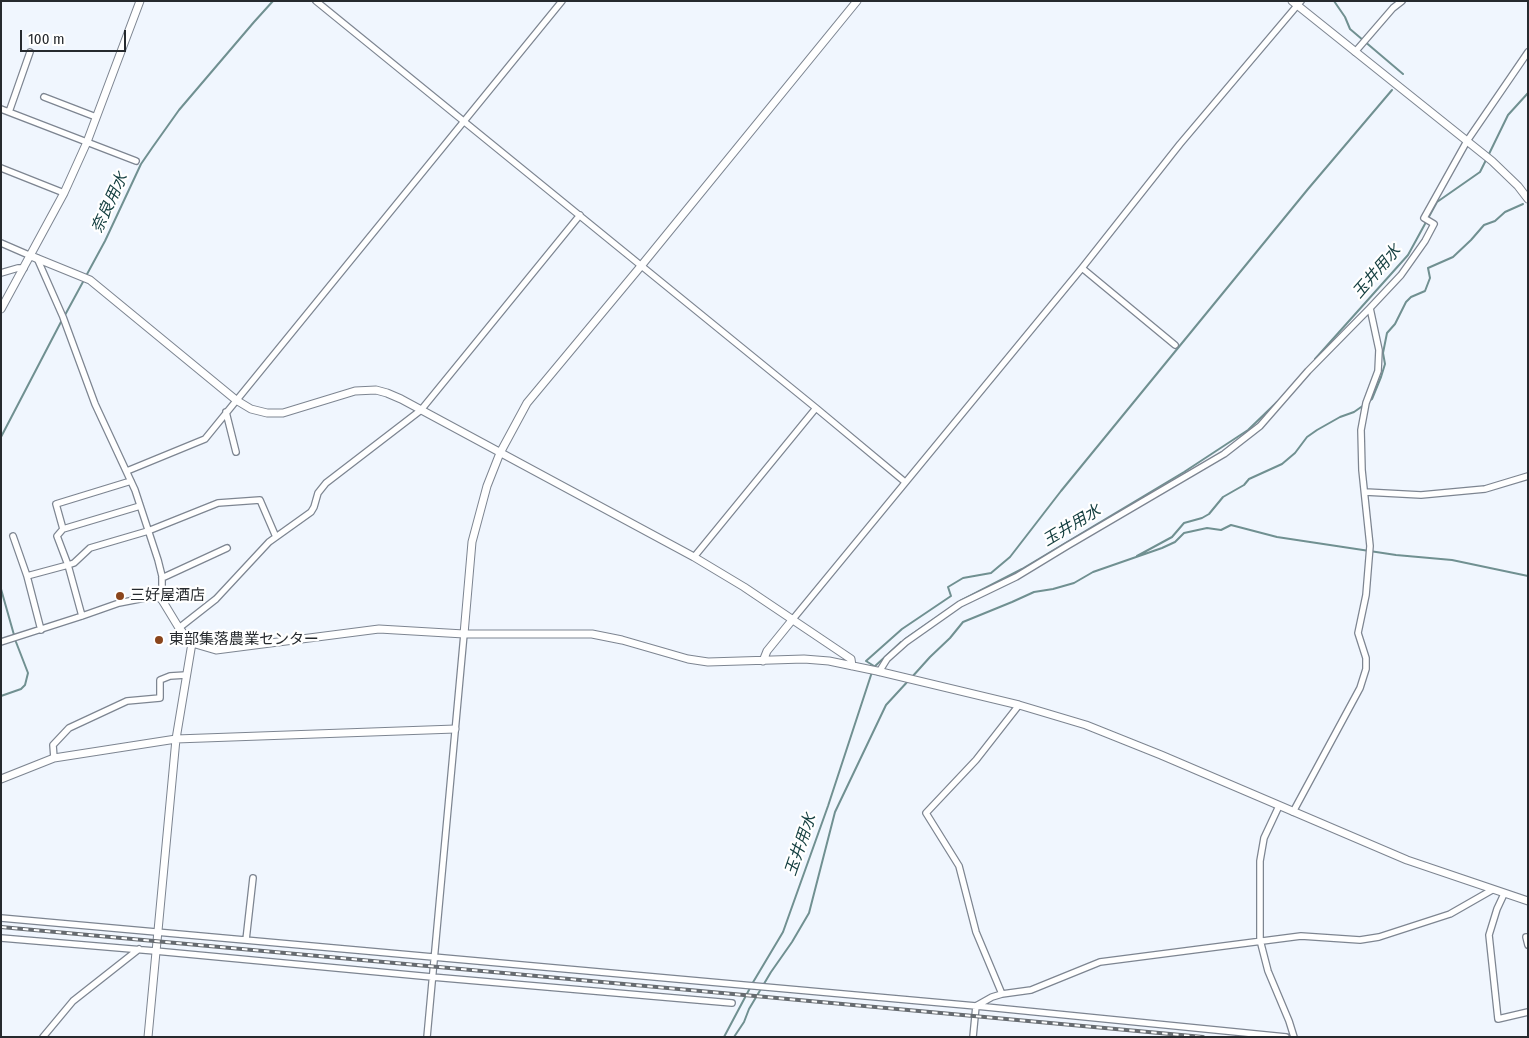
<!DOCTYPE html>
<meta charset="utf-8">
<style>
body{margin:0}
#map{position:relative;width:1529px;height:1038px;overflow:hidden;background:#f0f6fe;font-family:"Fira Sans Condensed",sans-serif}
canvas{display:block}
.frame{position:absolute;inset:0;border:2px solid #262a2e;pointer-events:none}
.scale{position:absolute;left:20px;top:30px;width:106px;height:22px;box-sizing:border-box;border:2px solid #262a2e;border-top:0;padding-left:6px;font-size:15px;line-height:18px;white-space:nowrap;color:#262a2e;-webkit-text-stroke:4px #fff;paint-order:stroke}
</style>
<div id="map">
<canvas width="1529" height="1038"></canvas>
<div class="frame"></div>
<div class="scale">100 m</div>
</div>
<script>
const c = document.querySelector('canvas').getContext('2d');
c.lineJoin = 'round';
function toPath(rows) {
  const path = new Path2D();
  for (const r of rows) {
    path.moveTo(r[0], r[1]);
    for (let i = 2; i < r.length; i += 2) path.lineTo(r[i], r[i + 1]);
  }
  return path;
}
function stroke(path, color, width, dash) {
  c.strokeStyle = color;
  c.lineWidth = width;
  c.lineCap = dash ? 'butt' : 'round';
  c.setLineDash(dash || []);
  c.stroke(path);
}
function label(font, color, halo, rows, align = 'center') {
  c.font = font + ' "Fira Sans Condensed","Noto Sans JP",sans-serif';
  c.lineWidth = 4.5;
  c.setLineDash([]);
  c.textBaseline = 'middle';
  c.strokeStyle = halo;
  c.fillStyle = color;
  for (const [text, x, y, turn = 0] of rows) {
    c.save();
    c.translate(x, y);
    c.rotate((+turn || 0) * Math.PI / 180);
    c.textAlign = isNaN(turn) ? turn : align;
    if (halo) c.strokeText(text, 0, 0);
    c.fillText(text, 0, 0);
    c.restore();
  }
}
const stream = toPath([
 [1334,1,1345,17,1350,29,1403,74],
 [1488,156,1508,115,1528,93],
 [86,276,105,241,141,164,152,148,179,110,254,22,273,1],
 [65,315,84,280],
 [1315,359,1408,255,1437,202,1480,172,1486,160],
 [1368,402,1372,399,1381,377,1385,364,1383,353,1387,333,1395,324,1406,302,1411,297,1425,291,1430,278,1428,268,1453,257,1471,240,1484,225,1495,221,1505,212,1523,204],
 [1,437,62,320],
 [1137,556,1172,537,1184,523,1202,518,1209,514,1223,497,1244,485,1249,479,1282,464,1295,453,1307,437,1317,430,1340,417,1354,412,1364,405],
 [1,589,16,642,28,673,25,685,21,689,1,696],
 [960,601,1022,569,1184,472,1248,430,1277,402],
 [905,639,950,608],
 [874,666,866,661,902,629,951,596,948,587,963,578,991,573,1010,557,1061,491,1308,189,1392,90],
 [873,668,901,642],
 [912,677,930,657,950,638,963,622,1012,602,1034,592,1053,589,1074,583,1093,572,1162,548,1175,542,1184,533,1207,528,1221,530,1231,525,1277,537,1396,555,1452,560,1528,576],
 [752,984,783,932,828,806,872,672],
 [724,1037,750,988],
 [734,1037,744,1022,749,1009,771,972,792,942,809,913,835,812,886,705,909,680]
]);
const minor = toPath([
 [316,1,816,408,905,482],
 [1355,52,1393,8,1402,1],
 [44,97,96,117],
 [1,109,136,161],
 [9,112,30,52],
 [1,168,64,193],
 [1,243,31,256],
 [1082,268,1175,345],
 [1,273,18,268,24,268],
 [226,412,236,452],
 [127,471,205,439,562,1],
 [1365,492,1421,495,1485,489,1528,476],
 [140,506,63,529,57,536,68,565,74,563,90,548,148,531,218,503,260,500,276,537],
 [63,529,56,504,131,481],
 [13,536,27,576],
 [694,557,816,408],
 [162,578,227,548],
 [793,619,1082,268,1180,144,1301,1],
 [179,628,216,599,269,542,311,512,314,507,318,493,326,483,421,410,580,215],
 [41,630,27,576,68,565,82,616],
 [1,642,82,616,119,603,155,596,162,600,162,576,158,560,135,490,95,404,63,317,37,258],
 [879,672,887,659,906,642,960,604,1016,577,1067,546,1224,454,1260,426,1308,371,1370,308],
 [54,758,53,745,69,728,127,701,160,698,160,680,170,676,186,675],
 [1279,806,1264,838,1260,861,1260,940,1268,971,1289,1021,1294,1037],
 [1293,812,1360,688,1366,669,1366,658,1358,633,1366,595,1370,546,1362,470,1361,430,1366,403,1378,371,1379,350,1370,308,1401,275,1425,241,1434,224,1424,218,1467,141,1528,52],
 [1504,894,1497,909,1489,935,1498,1019,1528,1012],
 [1,918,976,1006,1286,1037],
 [1528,937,1526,937,1528,945],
 [1,938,155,951,432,977,732,1003],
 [246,940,253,878],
 [1002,994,976,932,959,866,926,813,976,760,1019,705],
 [43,1037,73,1001,139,949],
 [427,1037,464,634],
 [973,1037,976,1006,992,997,1002,994,1031,990,1100,962,1301,936,1360,940,1379,937,1450,914,1492,890]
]);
const tertiary = toPath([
 [1292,1,1492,161,1518,186,1528,199],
 [31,256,90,280,236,400,251,409,267,413,283,413,355,391,376,390,387,393,401,399,694,557,744,587,851,659,852,666],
 [1,309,64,193,87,142,140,1],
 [162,600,179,628,192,643,216,650,379,629,464,634,592,634,622,640,688,659,708,662,804,659,829,661,877,671,1019,705,1086,725,1161,755,1407,860,1528,901],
 [464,634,472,542,487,486,500,453,527,403,641,266,857,1],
 [763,661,767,651,793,619],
 [1,779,54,758,176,739,455,729],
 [148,1037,176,739,192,643]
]);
const rail = toPath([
 [1,927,1203,1037]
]);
const markers = [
 [120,596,5,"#8a451c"],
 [159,640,5,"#8a451c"]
];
const poiNames = [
 ["三好屋酒店",130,596],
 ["東部集落農業センター",169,640]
];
const waterNames = [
 ["奈良用水",110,203,-65],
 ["玉井用水",1377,272,-49],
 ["玉井用水",1072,526,-31],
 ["玉井用水",801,845,-71]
];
stroke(stream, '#709091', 2);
stroke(minor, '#7d8591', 8);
stroke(tertiary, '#7d8591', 9);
stroke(minor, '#fff', 5.5);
stroke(tertiary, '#fff', 7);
stroke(rail, '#666b70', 4);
stroke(rail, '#fff', 2, [5.5]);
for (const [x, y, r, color] of markers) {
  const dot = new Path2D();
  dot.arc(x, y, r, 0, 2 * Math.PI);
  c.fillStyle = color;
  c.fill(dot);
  stroke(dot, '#fff', 2);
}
label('15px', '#262a2e', '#fff', poiNames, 'left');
label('italic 16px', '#164041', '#fff', waterNames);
</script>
